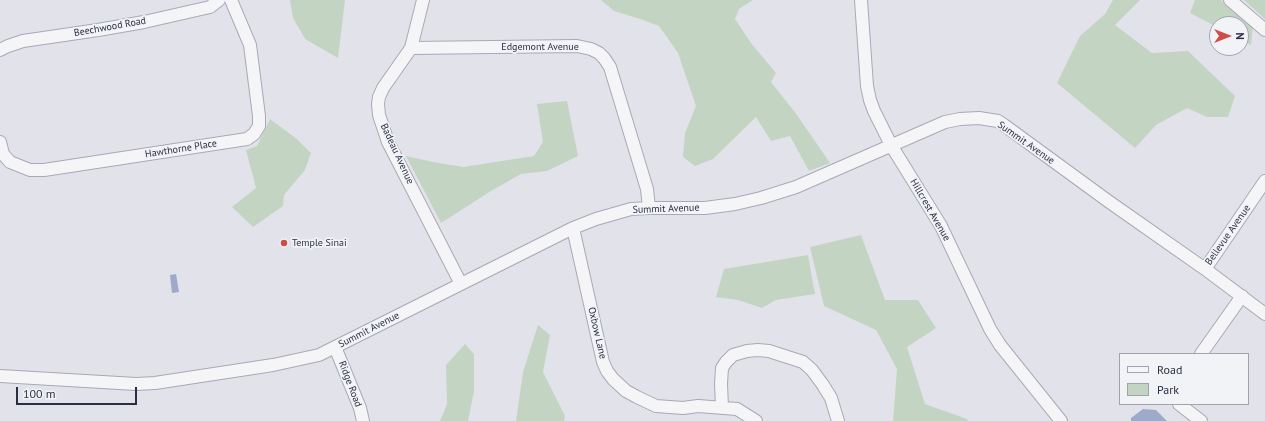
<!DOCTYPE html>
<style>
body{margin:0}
#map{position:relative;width:1265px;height:421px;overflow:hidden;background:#e2e3ea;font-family:"PT Sans",sans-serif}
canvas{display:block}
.legend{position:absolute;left:1119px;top:353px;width:130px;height:52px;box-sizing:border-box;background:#f1f3f7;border:1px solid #a1a4af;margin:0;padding:5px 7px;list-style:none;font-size:12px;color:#2a2e42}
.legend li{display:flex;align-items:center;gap:8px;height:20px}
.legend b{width:20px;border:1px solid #a1a4af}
.north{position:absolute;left:1209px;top:16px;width:40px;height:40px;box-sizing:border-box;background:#f1f3f7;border:1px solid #a1a4af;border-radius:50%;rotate:90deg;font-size:11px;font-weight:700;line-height:16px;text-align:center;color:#2a2e42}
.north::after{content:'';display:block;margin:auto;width:14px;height:18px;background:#ce4d48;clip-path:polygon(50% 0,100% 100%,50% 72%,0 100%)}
.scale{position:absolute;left:16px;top:387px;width:121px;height:18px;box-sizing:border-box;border:2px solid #2a2e42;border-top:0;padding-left:5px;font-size:12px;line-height:14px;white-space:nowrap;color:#2a2e42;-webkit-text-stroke:3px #f1f3f7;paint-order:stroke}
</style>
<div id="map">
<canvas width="1265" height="421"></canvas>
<ul class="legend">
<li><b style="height:5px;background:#f5f5f8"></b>Road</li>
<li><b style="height:11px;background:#c4d4c3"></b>Park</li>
</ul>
<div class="north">N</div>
<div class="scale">100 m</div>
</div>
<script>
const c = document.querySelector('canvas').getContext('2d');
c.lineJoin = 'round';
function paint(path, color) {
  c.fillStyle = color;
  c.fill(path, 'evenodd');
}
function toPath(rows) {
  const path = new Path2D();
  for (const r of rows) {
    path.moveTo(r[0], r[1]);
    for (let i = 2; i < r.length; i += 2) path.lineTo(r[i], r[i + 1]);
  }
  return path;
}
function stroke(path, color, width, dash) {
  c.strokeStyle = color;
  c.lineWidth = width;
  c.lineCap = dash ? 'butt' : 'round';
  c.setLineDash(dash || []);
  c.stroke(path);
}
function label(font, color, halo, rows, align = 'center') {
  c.font = font + ' "PT Sans",sans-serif';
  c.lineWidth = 3.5;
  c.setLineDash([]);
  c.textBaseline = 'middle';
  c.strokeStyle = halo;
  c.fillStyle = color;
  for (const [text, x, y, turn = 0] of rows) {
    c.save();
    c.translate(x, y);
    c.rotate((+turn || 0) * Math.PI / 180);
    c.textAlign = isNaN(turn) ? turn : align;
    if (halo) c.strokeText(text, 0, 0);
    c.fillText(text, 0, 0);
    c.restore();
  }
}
const green = toPath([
 [290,0,345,0,338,58,305,39,293,18],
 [601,0,753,0,739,9,735,19,751,43,776,73,771,82,797,115,830,163,809,171,790,136,771,141,756,117,713,159,695,166,683,157,685,133,696,106,678,53,659,26,640,19,614,11],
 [1113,0,1140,0,1115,25,1152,53,1188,51,1235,96,1228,117,1207,117,1187,108,1156,125,1135,148,1057,83,1080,36,1105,14],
 [1195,0,1221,0,1253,26,1251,45,1241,40,1241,24,1217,24,1217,27,1190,13],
 [1244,0,1265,0,1265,19],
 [567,101,578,156,547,171,521,174,491,191,441,223,406,156,433,162,463,167,534,156,543,142,537,104],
 [270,119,297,139,311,153,305,170,284,195,283,206,253,227,232,207,256,188,246,150,257,146],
 [861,235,885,300,918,300,936,328,907,347,925,404,967,419,968,421,893,421,897,369,876,330,824,306,810,247],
 [808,255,815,294,776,300,762,308,738,300,716,297,724,269],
 [538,325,550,335,543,372,565,416,564,421,516,421,523,372],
 [465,344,474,354,474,391,468,421,440,421,447,404,446,365]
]);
const water = toPath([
 [176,274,179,292,172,293,170,275],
 [1143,409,1156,410,1167,421,1131,421,1131,418]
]);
const minor = toPath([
 [423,0,411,48,383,88,379,97,378,104,379,115,388,142,461,284],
 [861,0,867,86,870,100,874,111,891,145,941,226,990,329,1000,345,1061,421],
 [1230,0,1265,30],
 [411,48,577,46,591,49,599,53,604,58,610,67,647,189,649,208],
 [0,50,8,46,23,41,98,30,144,22,210,7,219,0],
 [0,142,3,154,10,162,30,170,44,170,247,139,254,134,259,126,259,116,250,45,231,0],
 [573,228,603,362,607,371,613,379,626,391,637,397,656,406,683,408,698,406,737,409,756,421],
 [1205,269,1265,181],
 [335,347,360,408,363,421],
 [1201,354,1242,296],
 [0,376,136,384,155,383,273,365,319,355,573,228,596,219,631,209,649,208,705,208,735,204,761,198,796,187,945,122,960,119,979,118,998,121,1004,125,1108,201,1205,269,1265,314],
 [1179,404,1201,421],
 [722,407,721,384,722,368,726,362,733,355,747,351,758,350,769,351,803,362,812,370,823,385,831,398,838,421]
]);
const markers = [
 [284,243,4,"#ce4d48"]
];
const streetNames = [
 ["Beechwood Road",110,27,-10],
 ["Edgemont Avenue",540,47],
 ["Summit Avenue",1026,143,35],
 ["Hawthorne Place",181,149,-9],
 ["Badeau Avenue",397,154,65],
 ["Summit Avenue",666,209,-2],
 ["Hillcrest Avenue",930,210,60],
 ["Bellevue Avenue",1228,235,-55],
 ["Summit Avenue",369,330,-27],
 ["Oxbow Lane",597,333,77],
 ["Ridge Road",350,384,69]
];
const poiNames = [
 ["Temple Sinai",292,243]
];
paint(green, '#c4d4c3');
paint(water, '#9daaca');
stroke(minor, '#a7a9b4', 14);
stroke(minor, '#f5f5f8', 12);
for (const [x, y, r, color] of markers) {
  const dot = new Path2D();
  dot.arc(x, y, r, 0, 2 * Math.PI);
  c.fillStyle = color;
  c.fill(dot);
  stroke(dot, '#f1f3f7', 1.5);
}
label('10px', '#2a2e42', '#f1f3f7', streetNames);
label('10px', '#2a2e42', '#f1f3f7', poiNames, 'left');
</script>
